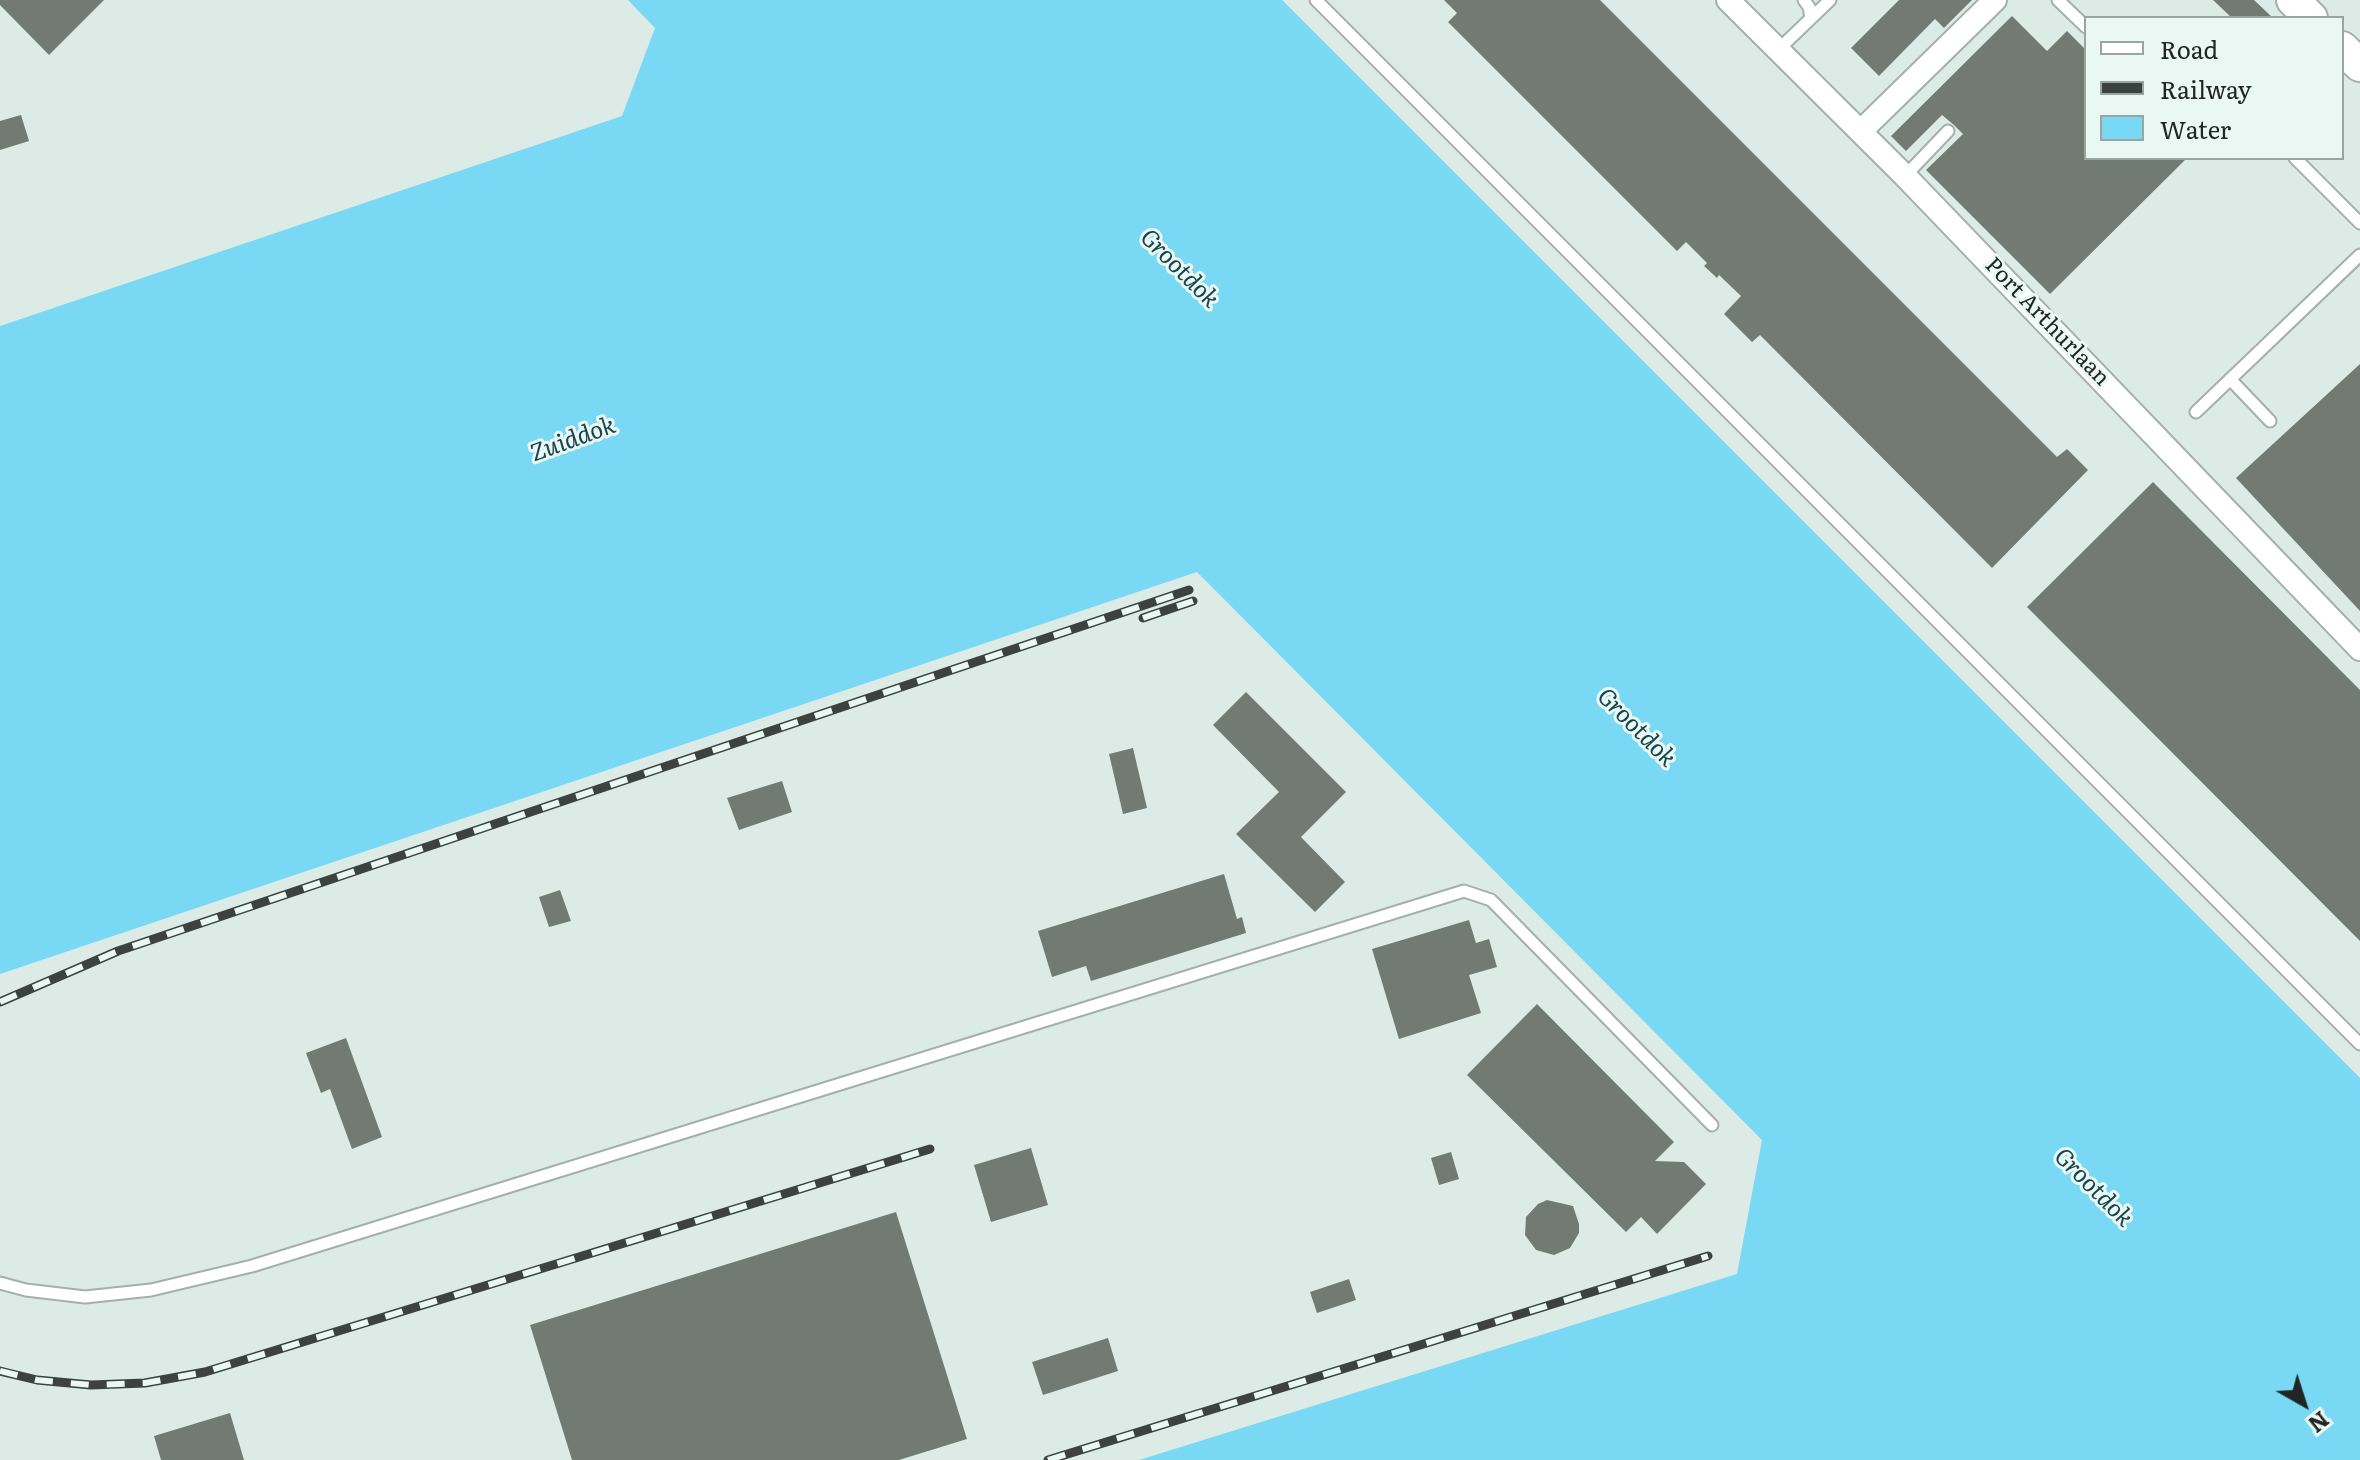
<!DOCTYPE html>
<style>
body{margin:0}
#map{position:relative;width:2360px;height:1460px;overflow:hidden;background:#ddebe6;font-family:Literata,serif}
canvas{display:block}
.legend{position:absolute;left:2084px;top:16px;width:260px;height:144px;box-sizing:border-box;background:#eaf8f3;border:2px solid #9aa4a0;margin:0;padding:10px 14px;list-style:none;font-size:24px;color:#212624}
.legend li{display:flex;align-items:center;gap:16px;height:40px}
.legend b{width:40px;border:2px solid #9aa4a0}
.north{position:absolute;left:2264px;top:1364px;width:80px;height:80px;-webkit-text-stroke:6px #eaf8f3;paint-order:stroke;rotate:141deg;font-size:22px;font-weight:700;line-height:32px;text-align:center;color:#212624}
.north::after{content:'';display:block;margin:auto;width:28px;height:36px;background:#212624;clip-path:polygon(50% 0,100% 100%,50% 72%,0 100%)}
</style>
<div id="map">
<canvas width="2360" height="1460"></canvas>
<ul class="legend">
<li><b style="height:10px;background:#fff"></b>Road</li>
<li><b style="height:10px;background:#3b423f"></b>Railway</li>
<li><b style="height:22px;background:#79d9f5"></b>Water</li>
</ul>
<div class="north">N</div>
</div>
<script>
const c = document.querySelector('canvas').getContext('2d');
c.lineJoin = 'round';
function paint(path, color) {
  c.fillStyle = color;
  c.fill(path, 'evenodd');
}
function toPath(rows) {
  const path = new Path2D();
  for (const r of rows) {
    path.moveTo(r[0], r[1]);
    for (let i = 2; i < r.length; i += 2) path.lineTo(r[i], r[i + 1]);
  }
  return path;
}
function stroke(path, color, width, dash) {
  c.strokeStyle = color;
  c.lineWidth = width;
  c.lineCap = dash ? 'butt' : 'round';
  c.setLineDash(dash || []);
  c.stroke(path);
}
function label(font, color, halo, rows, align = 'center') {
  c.font = font + ' Literata,serif';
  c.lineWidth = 6;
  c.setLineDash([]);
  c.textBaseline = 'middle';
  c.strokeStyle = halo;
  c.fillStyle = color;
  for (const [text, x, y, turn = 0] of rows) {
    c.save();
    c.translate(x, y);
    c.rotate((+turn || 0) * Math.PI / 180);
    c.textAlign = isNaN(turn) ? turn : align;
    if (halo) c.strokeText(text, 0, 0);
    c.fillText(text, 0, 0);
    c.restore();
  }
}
const water = toPath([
 [628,0,1282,0,2360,1078,2360,1460,1139,1460,1737,1274,1762,1140,1197,572,0,974,0,326,622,116,655,28]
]);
const building = toPath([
 [0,0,104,0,49,55,0,5],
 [1444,0,1600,0,2057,457,2067,449,2088,470,1992,568,1760,335,1752,342,1724,314,1741,296,1719,275,1717,278,1704,266,1707,263,1686,242,1677,251,1448,22,1457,13],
 [1899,0,1972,0,1944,28,1935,19,1879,76,1851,48],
 [2213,0,2254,0,2273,18,2232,18],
 [2012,16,2047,51,2067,31,2086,50,2086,158,2187,158,2050,294,1926,170,1963,134,1954,125,1942,115,1906,151,1891,136],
 [21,115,29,141,0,150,0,121],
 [2360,364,2360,611,2236,478],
 [2153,482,2360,690,2360,941,2027,607],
 [1246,692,1346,792,1301,837,1345,882,1315,912,1236,834,1279,792,1213,725],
 [1133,748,1147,808,1123,814,1109,754],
 [782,781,792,812,739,830,727,798],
 [1224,874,1237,919,1242,917,1246,933,1091,981,1086,966,1052,977,1038,931],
 [560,890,571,921,549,927,539,897],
 [1469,920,1476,943,1489,939,1497,967,1469,975,1481,1013,1399,1039,1372,949],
 [1537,1004,1674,1142,1655,1161,1684,1162,1706,1184,1657,1234,1641,1217,1626,1232,1467,1075],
 [346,1038,382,1137,352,1149,330,1089,321,1093,306,1053],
 [1031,1148,1048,1205,991,1222,974,1165],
 [1451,1152,1459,1179,1439,1185,1431,1158],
 [1547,1200,1573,1206,1579,1224,1579,1233,1570,1248,1554,1255,1536,1250,1525,1235,1526,1217,1538,1204],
 [896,1212,967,1439,899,1460,572,1460,530,1325],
 [1349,1279,1356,1300,1317,1313,1310,1292],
 [1108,1338,1118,1371,1043,1395,1032,1362],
 [230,1413,244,1460,161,1460,154,1436]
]);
const lane = toPath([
 [1316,0,2360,1044],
 [1804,0,1809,7,1811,18],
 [2058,0,2086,27],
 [1779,49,1830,0],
 [2295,158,2360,223],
 [1905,176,1948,131],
 [2230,379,2270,421],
 [2196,412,2360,255],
 [0,1283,26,1290,85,1297,151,1290,252,1266,1464,891,1491,900,1712,1125]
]);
const street = toPath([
 [1728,0,1905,176,2360,649],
 [1861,131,1995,0]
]);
const secondary = toPath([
 [2293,0,2311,18],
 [2342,48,2360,65]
]);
const rail = toPath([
 [1143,618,1193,601],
 [0,1002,118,951,1189,590],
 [0,1371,37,1380,91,1385,145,1383,205,1372,930,1149],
 [1048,1460,1708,1256]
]);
const streetNames = [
 ["Port Arthurlaan",2047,322,46]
];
const waterNames = [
 ["Grootdok",1179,269,45],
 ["Zuiddok",573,440,-20],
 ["Grootdok",1636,728,45],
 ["Grootdok",2093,1188,45]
];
paint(water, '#79d9f5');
paint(building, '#727b73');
stroke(lane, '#a3b0ab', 15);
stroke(street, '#a3b0ab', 26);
stroke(secondary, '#a3b0ab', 36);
stroke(lane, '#fff', 11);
stroke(street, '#fff', 22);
stroke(secondary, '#fff', 32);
stroke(rail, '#3b423f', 9);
stroke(rail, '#eaf8f3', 6, [18]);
label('22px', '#212624', '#eaf8f3', streetNames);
label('italic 24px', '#18434f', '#eaf8f3', waterNames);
</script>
